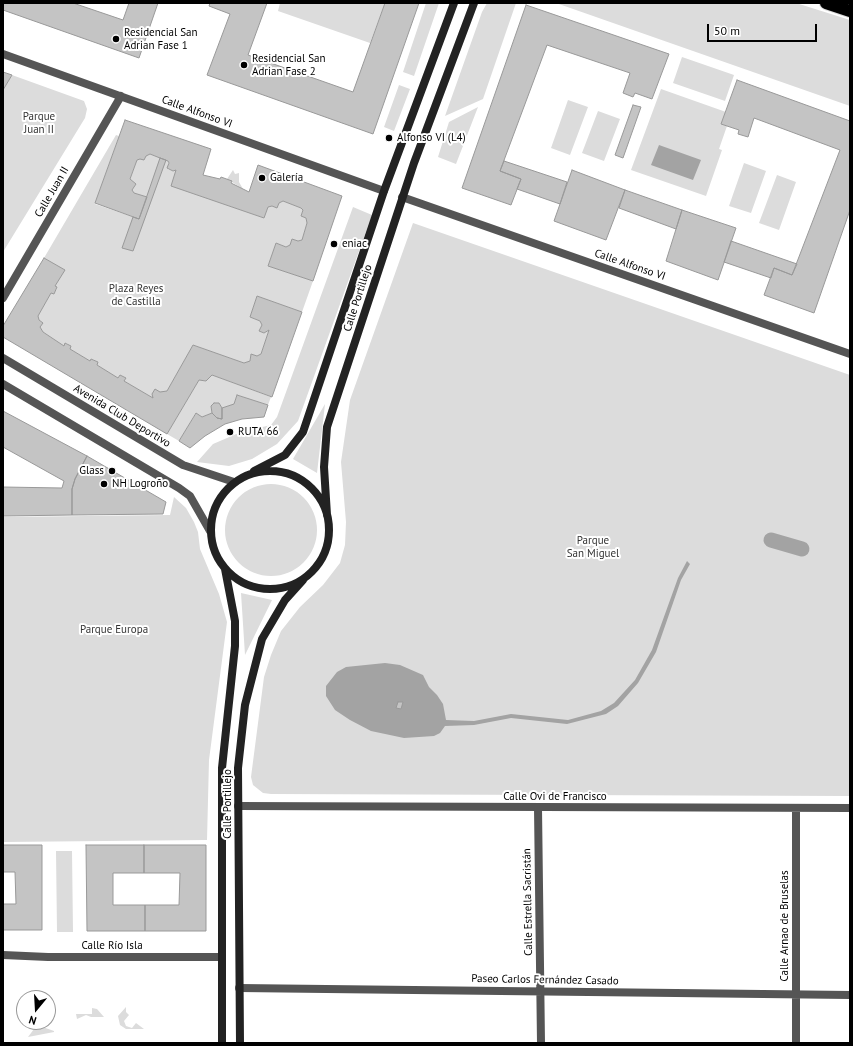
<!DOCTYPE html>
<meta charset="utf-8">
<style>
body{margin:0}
#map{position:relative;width:853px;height:1046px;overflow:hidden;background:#fff;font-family:"PT Sans",sans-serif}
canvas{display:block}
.frame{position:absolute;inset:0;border:4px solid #000;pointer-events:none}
.north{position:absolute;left:16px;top:990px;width:40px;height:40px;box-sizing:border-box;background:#fff;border:1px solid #999;border-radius:50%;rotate:198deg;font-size:11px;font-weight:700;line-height:16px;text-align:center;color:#000}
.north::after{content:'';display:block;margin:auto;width:14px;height:18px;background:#000;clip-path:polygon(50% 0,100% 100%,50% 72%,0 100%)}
.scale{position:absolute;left:707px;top:24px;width:110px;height:18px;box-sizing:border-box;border:2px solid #000;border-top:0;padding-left:5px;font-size:12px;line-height:14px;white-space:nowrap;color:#000;-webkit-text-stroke:3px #fff;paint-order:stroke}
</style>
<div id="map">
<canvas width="853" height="1046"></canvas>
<div class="frame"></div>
<div class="north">N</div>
<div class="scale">50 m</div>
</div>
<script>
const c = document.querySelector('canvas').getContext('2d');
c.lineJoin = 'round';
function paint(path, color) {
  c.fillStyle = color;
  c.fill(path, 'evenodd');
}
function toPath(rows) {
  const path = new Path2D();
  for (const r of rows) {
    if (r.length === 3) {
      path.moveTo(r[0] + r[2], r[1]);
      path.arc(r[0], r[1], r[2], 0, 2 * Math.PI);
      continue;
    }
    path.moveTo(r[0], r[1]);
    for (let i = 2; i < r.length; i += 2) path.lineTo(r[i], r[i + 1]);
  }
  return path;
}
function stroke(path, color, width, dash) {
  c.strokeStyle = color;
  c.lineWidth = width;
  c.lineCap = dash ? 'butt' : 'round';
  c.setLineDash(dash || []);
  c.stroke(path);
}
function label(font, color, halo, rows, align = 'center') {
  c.font = font + ' "PT Sans",sans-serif';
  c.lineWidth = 4;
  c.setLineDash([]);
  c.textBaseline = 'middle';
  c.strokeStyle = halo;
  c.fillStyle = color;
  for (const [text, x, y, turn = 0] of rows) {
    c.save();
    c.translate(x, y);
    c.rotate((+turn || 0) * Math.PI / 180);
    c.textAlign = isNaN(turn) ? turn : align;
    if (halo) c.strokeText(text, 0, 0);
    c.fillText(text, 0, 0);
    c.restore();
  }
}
const green = toPath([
 [280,3,385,3,370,43,278,11],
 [426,3,439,3,414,76,403,72],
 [487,3,516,3,483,99,445,116,482,12],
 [556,3,796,3,850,20,850,106],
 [682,57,734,75,725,101,673,83],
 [12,75,84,101,87,109,85,118,3,252,3,90],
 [399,85,410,89,394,131,384,127],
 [661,89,726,112,721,124,727,126,719,149,722,150,706,196,631,170],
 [568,100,588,107,570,155,551,148],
 [478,107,456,164,438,157,449,122],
 [598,111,620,119,604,161,582,153],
 [116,135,119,136,95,204,139,219,147,197,134,193,132,190,136,184,130,179,137,160,150,154,168,161,168,169,173,171,176,170,172,186,264,218,268,207,272,206,277,208,279,203,283,201,301,208,303,210,301,216,306,218,307,223,302,240,298,241,292,239,290,245,286,247,276,243,268,266,313,281,302,312,257,296,250,317,260,321,262,325,259,331,264,333,269,330,261,354,257,356,251,354,250,361,244,363,193,345,167,391,153,398,124,381,126,378,120,375,118,378,97,365,98,362,92,359,90,361,70,349,71,346,66,343,64,346,43,332,40,327,42,323,39,320,38,316,51,293,54,294,57,288,55,286,64,270,44,258],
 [744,163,766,171,751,213,729,206],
 [233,170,235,174,239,173,239,182,243,189,227,179],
 [777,175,796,182,779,230,759,223],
 [353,207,372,215,298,421,277,444,252,459,229,466,197,462,213,444,241,432,271,425,277,417],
 [413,223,850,375,850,796,271,794,263,793,253,785,251,777,264,677,271,655,281,631,300,607,323,585,340,563,345,545,346,522,341,462,350,400],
 [212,375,271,397,268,405,237,395,234,404,222,408,219,403,214,403,211,406,212,413,202,417,195,414,179,441,167,434,199,380,206,381],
 [325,404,317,473,293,459],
 [271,530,46],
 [174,497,186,508,194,522,198,532,200,549,219,594,227,622,209,760,207,840,3,842,3,517,170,515],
 [241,593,272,600,245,655],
 [56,851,72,851,73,932,57,932],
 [126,1007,126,1012,129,1015,124,1021,126,1026,132,1028,136,1023,144,1029,126,1029,120,1025,118,1016],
 [92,1008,97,1009,104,1017,91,1017,86,1015,77,1019,76,1014,92,1014],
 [37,1025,54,1031,54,1032,28,1037]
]);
const water = toPath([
 [659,145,701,160,693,180,651,165],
 [687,561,690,564,681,580,656,652,638,683,618,706,606,714,567,724,511,718,474,725,445,726,440,733,434,736,404,738,371,731,350,720,335,710,326,696,326,686,337,672,346,667,385,663,400,665,423,675,429,687,437,695,443,704,446,720,474,721,511,714,568,720,601,711,614,703,635,680,652,650,678,578]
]);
const canal = toPath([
 [771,540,802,549]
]);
const building = toPath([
 [3,3,73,3,123,20,129,3,158,3,139,58,3,10,3,3],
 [210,3,267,3,248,55,353,92,385,3,419,3,373,134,207,75,230,14,209,6,210,3],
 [526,5,669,54,652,99,635,93,633,97,623,93,630,73,547,45,500,171,521,179,511,205,462,188,526,5],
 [3,72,12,75,3,90,3,72],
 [737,80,850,121,850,210,814,313,764,295,774,268,792,275,840,150,754,118,748,137,738,134,739,130,721,124,737,80],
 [633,105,641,107,623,158,615,155,633,105],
 [125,120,211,149,203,175,220,179,221,177,232,181,231,183,249,192,258,165,342,196,313,281,268,266,276,243,286,247,290,245,292,239,298,241,302,240,307,223,306,218,301,216,303,210,301,208,283,201,279,203,277,208,272,206,268,207,264,218,171,186,176,170,173,171,167,168,169,163,168,161,160,158,150,154,146,156,144,160,140,159,137,160,130,179,136,184,132,190,134,193,147,197,139,219,95,203,125,120],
 [160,158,166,160,133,251,122,248,133,217,139,219,160,158],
 [504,161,567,182,560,204,517,189,521,179,500,171,504,161],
 [572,170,625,190,606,240,554,221,572,170],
 [625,190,682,210,676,229,619,208,625,190],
 [682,210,736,228,718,280,666,261,682,210],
 [731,241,797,264,792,275,774,268,771,278,724,262,731,241],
 [44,258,65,270,55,286,57,287,54,294,51,293,38,316,39,320,43,323,40,327,43,332,64,346,65,343,71,346,70,349,90,361,91,359,98,362,97,365,118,378,120,375,126,378,124,381,153,398,152,394,155,389,160,392,167,391,193,345,244,363,250,361,251,354,257,356,261,354,269,330,264,333,259,331,262,325,260,321,250,317,257,296,302,312,272,397,212,375,206,381,199,380,167,434,3,337,3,326,44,258],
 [237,395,268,405,264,417,242,419,225,424,205,436,190,448,179,441,196,413,202,417,212,413,217,418,222,419,222,408,234,404,237,395],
 [214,403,219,403,222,408,222,419,217,418,212,413,211,406,214,403],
 [3,411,87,456,75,479,72,489,72,515,3,516,3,487,62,488,64,481,3,447,3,411],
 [87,456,166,502,163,514,72,515,72,489,75,479,87,456],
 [398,702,403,702,401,709,396,708,398,702],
 [3,845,42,845,42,930,3,930,3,904,16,904,15,872,3,872,3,845],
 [86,845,144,845,144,873,113,873,113,905,145,905,145,931,87,931,86,845],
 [144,845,206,845,206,931,145,931,145,905,179,905,180,873,144,873,144,845]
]);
const street = toPath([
 [3,54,384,191],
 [402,197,850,354],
 [3,298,121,96],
 [3,358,183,465,234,482],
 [3,384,179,488,190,496,210,531],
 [238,806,850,808],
 [538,808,541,1043],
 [3,955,48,957,222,957],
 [239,988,850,995],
 [796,1043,796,809]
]);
const secondary = toPath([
 [270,530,59],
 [254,471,285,455,303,432,384,191,454,3],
 [327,515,324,467,327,427,414,163,474,3],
 [222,1043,222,768,235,646,235,621,225,569],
 [240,1043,238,768,245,705,262,639,285,600,303,580]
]);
const highway = toPath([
 [826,3,850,11]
]);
const markers = [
 [116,39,4,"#000"],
 [244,65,4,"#000"],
 [389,138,4,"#000"],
 [262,178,4,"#000"],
 [334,244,4,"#000"],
 [230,432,4,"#000"],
 [112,471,4,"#000"],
 [104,484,4,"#000"]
];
const poiNames = [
 ["Residencial San",124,33],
 ["Adrian Fase 1",124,46],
 ["Residencial San",252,59],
 ["Adrian Fase 2",252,72],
 ["Alfonso VI (L4)",397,138],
 ["Galería",270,178],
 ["eniac",342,244],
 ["RUTA 66",238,432],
 ["Glass",104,471,"right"],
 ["NH Logroño",112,484]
];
const streetNames = [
 ["Calle Alfonso VI",197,112,20],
 ["Calle Juan II",52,192,-60],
 ["Calle Alfonso VI",630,265,19],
 ["Calle Portillejo",358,298,-72],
 ["Avenida Club Deportivo",122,416,31],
 ["Calle Ovi de Francisco",555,797],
 ["Calle Portillejo",228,804,-90],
 ["Calle Estrella Sacristán",528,902,-91],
 ["Calle Arnao de Bruselas",785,926,-90],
 ["Calle Río Isla",112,946],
 ["Paseo Carlos Fernández Casado",545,980,1]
];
const parkNames = [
 ["Parque",39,117],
 ["Juan II",39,130],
 ["Plaza Reyes",136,289],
 ["de Castilla",136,302],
 ["Parque",593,541],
 ["San Miguel",593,554],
 ["Parque Europa",114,630]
];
paint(green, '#dcdcdc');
paint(water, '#a3a3a3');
stroke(canal, '#a3a3a3', 15);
paint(building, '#c4c4c4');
stroke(building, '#999', 1);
stroke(highway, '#dbdbdb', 14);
stroke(street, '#555', 8);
stroke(secondary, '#222', 8);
stroke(highway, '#000', 12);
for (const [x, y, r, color] of markers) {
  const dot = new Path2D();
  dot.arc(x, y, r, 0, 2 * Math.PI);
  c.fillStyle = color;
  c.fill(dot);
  stroke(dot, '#fff', 1.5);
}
label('11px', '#000', '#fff', poiNames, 'left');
label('11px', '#000', '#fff', streetNames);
label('11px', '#333', '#fff', parkNames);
</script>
